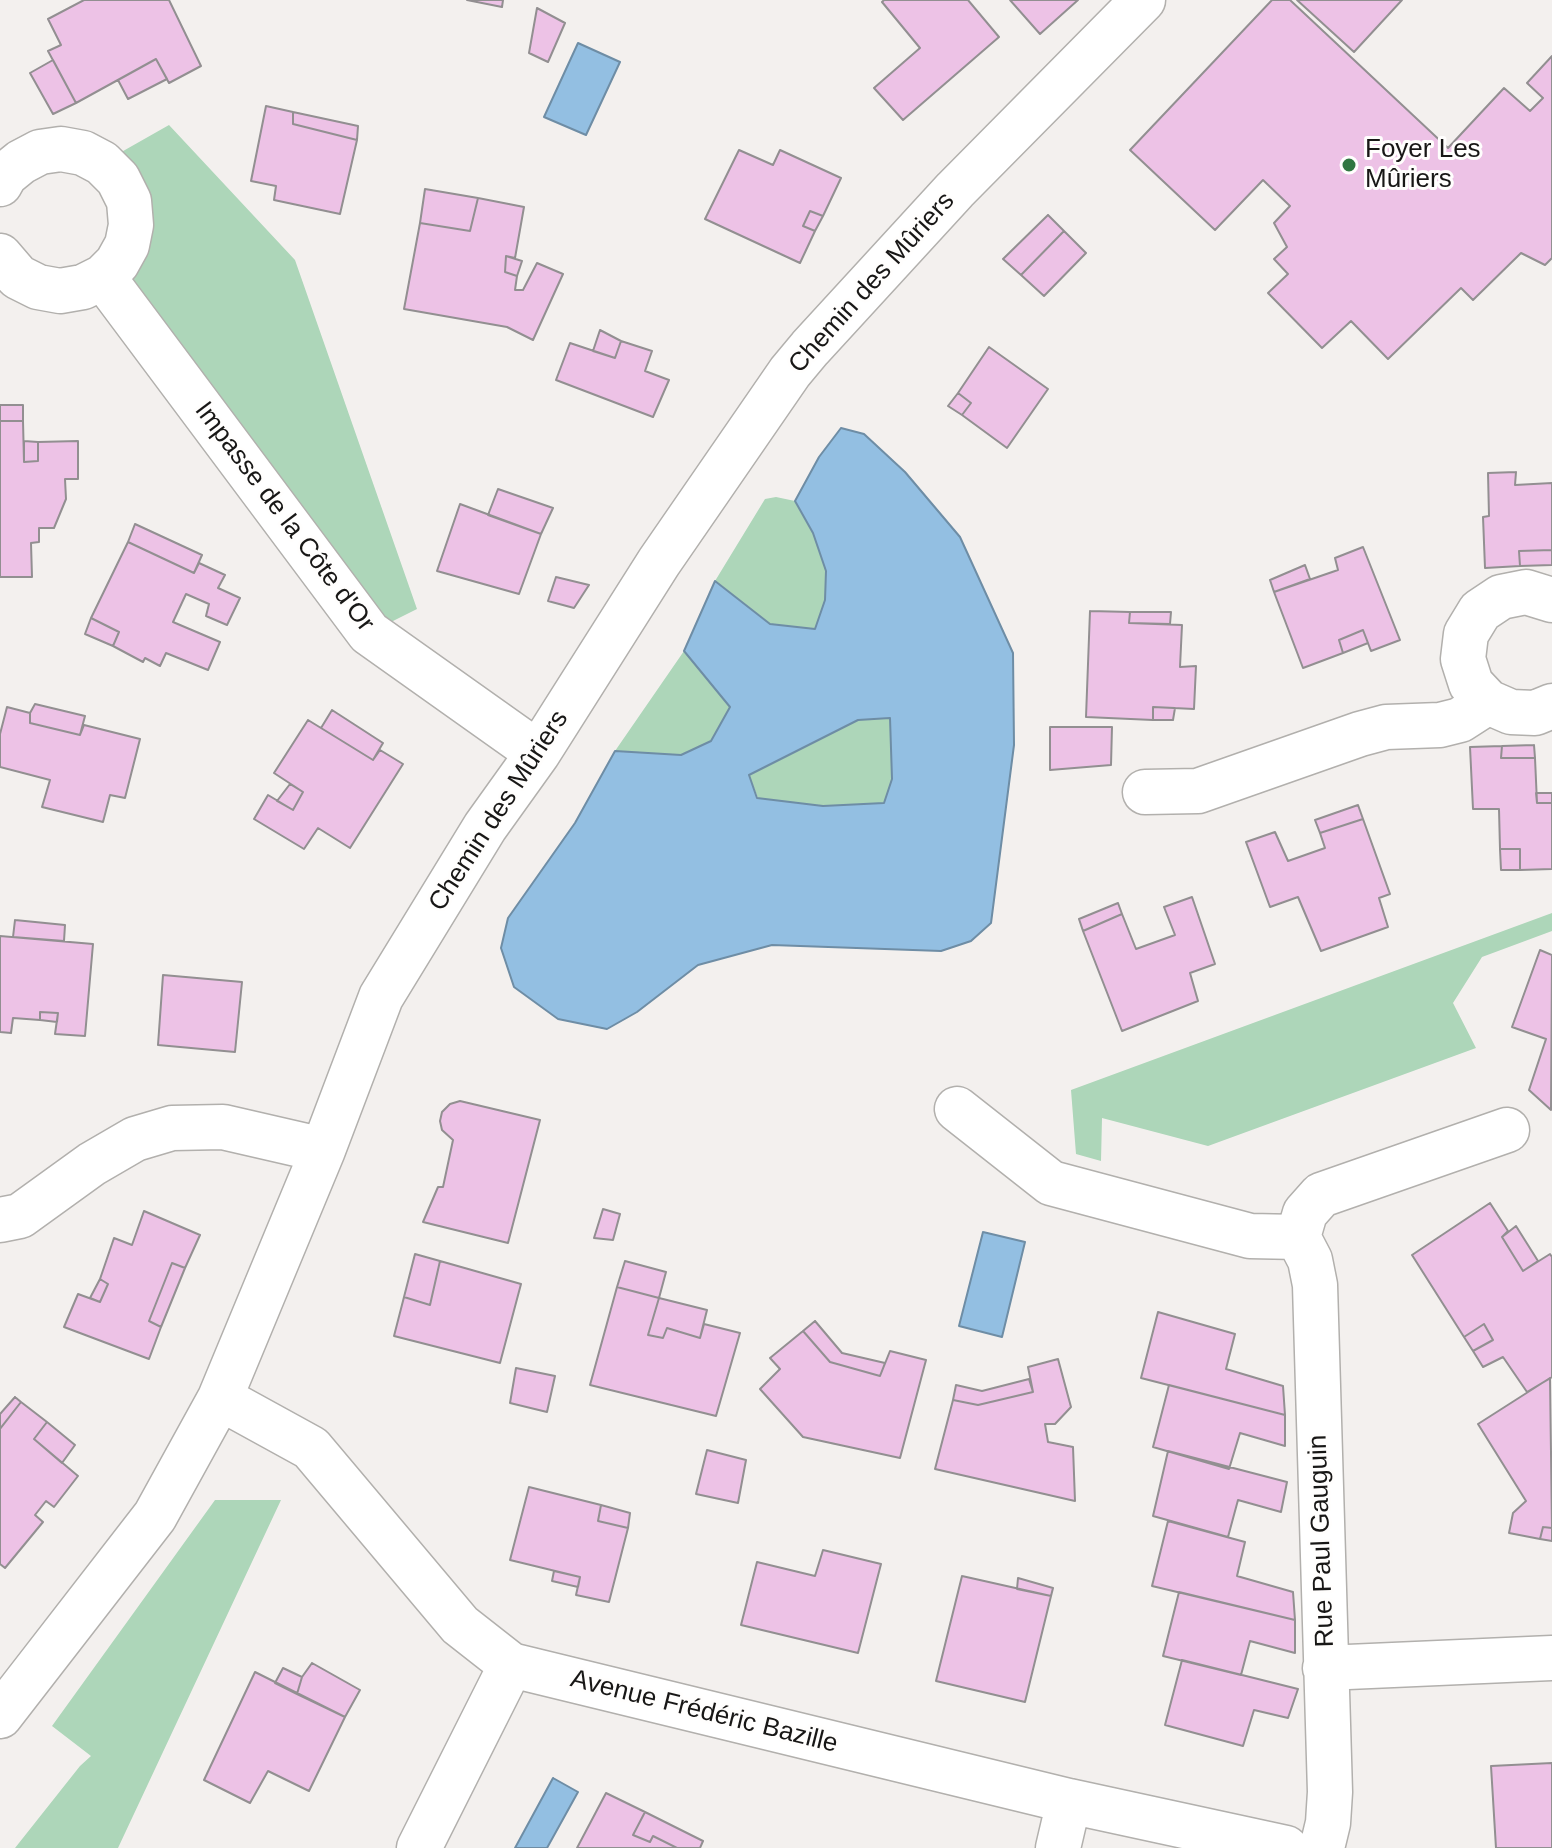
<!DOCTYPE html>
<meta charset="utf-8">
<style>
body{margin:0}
canvas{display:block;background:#f3f0ee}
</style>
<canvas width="1552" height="1848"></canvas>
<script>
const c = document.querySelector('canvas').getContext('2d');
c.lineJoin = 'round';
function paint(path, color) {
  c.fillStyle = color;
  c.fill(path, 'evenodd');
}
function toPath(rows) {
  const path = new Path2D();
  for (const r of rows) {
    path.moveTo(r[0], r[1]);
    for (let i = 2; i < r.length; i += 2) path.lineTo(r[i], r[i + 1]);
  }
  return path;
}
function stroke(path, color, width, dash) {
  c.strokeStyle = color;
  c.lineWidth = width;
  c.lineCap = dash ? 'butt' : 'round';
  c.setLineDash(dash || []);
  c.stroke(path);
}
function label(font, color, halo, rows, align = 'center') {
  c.font = font + ' Helvetica,sans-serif';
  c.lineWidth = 6;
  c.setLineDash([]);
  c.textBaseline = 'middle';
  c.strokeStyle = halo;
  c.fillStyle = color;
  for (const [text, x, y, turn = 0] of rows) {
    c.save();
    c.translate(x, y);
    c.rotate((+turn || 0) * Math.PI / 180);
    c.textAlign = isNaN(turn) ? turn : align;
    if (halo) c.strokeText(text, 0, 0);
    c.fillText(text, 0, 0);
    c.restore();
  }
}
const green = toPath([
 [169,125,295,260,417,609,369,633,117,263,102,163],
 [776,497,795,501,813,533,826,571,825,600,815,630,770,624,715,581,765,499],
 [684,651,730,707,711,741,681,755,615,751],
 [890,717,892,779,884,803,823,806,758,798,749,775,858,720],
 [1552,913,1552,931,1482,957,1453,1003,1476,1048,1208,1146,1102,1118,1101,1161,1076,1154,1071,1090],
 [215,1500,281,1500,118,1848,15,1848,80,1766,91,1756,52,1726]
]);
const water = toPath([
 [578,43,620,62,586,135,544,117,578,43],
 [841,428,864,434,905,472,960,537,1013,653,1014,745,991,923,971,941,941,951,772,945,698,965,637,1012,607,1029,558,1019,514,987,501,948,508,918,575,823,615,751,681,755,711,741,730,707,684,651,715,581,770,624,815,629,825,600,826,571,813,533,795,501,819,457,841,428],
 [890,718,892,779,884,803,823,806,757,798,749,775,858,720,890,718],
 [983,1232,1025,1242,1002,1337,959,1326,983,1232],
 [553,1778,578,1792,547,1848,515,1848,553,1778]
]);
const building = toPath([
 [84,0,169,0,201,66,169,83,156,59,76,103,48,51,61,45,48,19,84,0],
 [467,0,503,0,502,7,467,0],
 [884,0,968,0,999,37,903,120,874,88,920,48,882,2,884,0],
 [1010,0,1078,0,1040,34,1010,0],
 [1272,0,1290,0,1448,148,1504,88,1530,111,1543,98,1527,83,1552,56,1552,258,1545,265,1521,253,1473,300,1461,288,1388,359,1351,321,1322,348,1268,293,1288,274,1274,259,1287,247,1274,223,1290,206,1263,180,1215,230,1130,150,1272,0],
 [1297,0,1402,0,1354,52,1297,0],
 [537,8,565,23,548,62,529,53,537,8],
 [156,59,167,79,128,99,118,80,156,59],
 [53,60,76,103,53,114,30,73,53,60],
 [266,106,293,112,293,124,357,140,340,214,274,200,276,186,251,181,266,106],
 [293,112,358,126,357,140,293,124,293,112],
 [739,150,773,165,780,150,841,178,823,216,810,211,803,226,815,231,800,263,705,219,739,150],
 [425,189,478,198,470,231,420,223,425,189],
 [478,198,524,207,515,258,506,256,505,272,517,276,515,290,523,290,537,263,563,274,533,340,507,327,404,309,420,223,470,231,478,198],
 [810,211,823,216,815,231,803,226,810,211],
 [1048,215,1064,231,1021,275,1003,259,1048,215],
 [1064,231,1086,253,1044,296,1021,275,1064,231],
 [506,256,522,261,517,276,505,272,506,256],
 [600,330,621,341,615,358,593,351,600,330],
 [621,341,652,351,645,371,669,380,653,417,556,380,570,343,615,358,621,341],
 [989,347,1048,389,1007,448,962,415,971,403,958,393,989,347],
 [958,393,971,403,962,415,948,406,958,393],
 [0,405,23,405,23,421,0,421,0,405],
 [0,421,23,421,24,462,38,461,38,442,78,441,78,479,65,479,66,499,54,528,39,528,39,542,31,543,32,577,0,577,0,421],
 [24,441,38,442,38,461,24,462,24,441],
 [1516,472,1515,485,1552,483,1552,550,1519,551,1520,566,1485,568,1483,517,1489,516,1488,473,1516,472],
 [498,489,553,508,541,534,488,515,498,489],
 [460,504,541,534,519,594,437,571,460,504],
 [135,524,202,555,194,573,128,542,135,524],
 [128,542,194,573,199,563,225,575,218,588,240,598,227,625,206,616,209,604,186,594,173,622,220,642,208,670,166,653,160,666,145,658,143,662,113,646,119,632,91,618,128,542],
 [1363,547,1400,640,1371,651,1363,630,1339,640,1343,653,1303,668,1274,592,1338,570,1335,558,1363,547],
 [1552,550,1552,565,1520,566,1519,551,1552,550],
 [1305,565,1310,579,1274,592,1270,580,1305,565],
 [556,577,589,585,574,608,548,601,556,577],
 [1090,611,1130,612,1129,623,1182,625,1180,667,1196,666,1194,709,1153,707,1153,720,1086,717,1090,611],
 [1130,612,1171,612,1170,624,1129,623,1130,612],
 [91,618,119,632,113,646,85,634,91,618],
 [1363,630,1368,643,1343,653,1339,640,1363,630],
 [35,704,85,716,80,735,30,723,30,713,35,704],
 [7,707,30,713,30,723,80,735,84,725,140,739,125,798,110,795,103,822,42,807,50,780,0,767,0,734,7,707],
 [1153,707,1175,708,1173,720,1153,720,1153,707],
 [332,710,383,743,373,760,321,728,332,710],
 [308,720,373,760,380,750,403,764,350,848,318,828,304,849,254,819,268,795,293,810,303,792,274,773,308,720],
 [1050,727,1112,727,1111,765,1050,770,1050,727],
 [1534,745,1535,758,1501,758,1502,746,1534,745],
 [1502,746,1501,758,1535,758,1537,803,1552,803,1552,869,1520,870,1520,849,1500,849,1499,809,1473,809,1470,747,1502,746],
 [290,784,303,792,293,810,277,801,290,784],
 [1536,793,1552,793,1552,803,1537,803,1536,793],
 [1358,805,1363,819,1320,833,1315,820,1358,805],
 [1363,819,1390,894,1379,898,1388,927,1321,951,1298,897,1270,907,1246,842,1275,832,1288,861,1325,848,1320,833,1363,819],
 [1500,849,1520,849,1520,870,1501,870,1500,849],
 [1192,897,1215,964,1190,973,1198,1001,1122,1031,1083,931,1122,914,1136,949,1175,935,1164,907,1192,897],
 [1118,903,1122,914,1083,931,1079,919,1118,903],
 [15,920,65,925,64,941,13,937,15,920],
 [0,936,93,944,85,1036,55,1034,58,1013,40,1012,40,1020,13,1018,11,1033,0,1032,0,936],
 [1540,950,1552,955,1551,1110,1529,1090,1546,1039,1512,1027,1540,950],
 [163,975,242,982,235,1052,158,1045,163,975],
 [40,1012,58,1013,57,1022,40,1020,40,1012],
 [460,1101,540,1120,508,1243,423,1222,438,1187,443,1187,453,1140,442,1130,440,1121,442,1112,450,1104,460,1101],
 [1490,1203,1508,1231,1502,1237,1523,1271,1550,1254,1552,1257,1552,1377,1527,1392,1503,1357,1483,1367,1473,1351,1493,1340,1484,1324,1464,1337,1412,1255,1490,1203],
 [603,1209,620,1214,613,1240,594,1238,603,1209],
 [144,1211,200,1235,185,1268,172,1263,149,1321,161,1327,149,1359,64,1327,78,1294,100,1302,108,1284,100,1279,114,1238,132,1245,144,1211],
 [1516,1226,1538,1261,1523,1271,1502,1237,1516,1226],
 [415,1254,440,1261,430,1305,404,1297,415,1254],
 [440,1261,521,1284,500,1363,394,1336,404,1297,430,1305,440,1261],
 [625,1261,666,1272,659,1298,617,1287,625,1261],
 [172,1263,185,1268,161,1327,149,1321,172,1263],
 [100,1279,108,1284,100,1302,90,1298,100,1279],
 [617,1287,659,1298,648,1335,663,1338,667,1328,700,1338,704,1324,740,1333,716,1416,590,1385,617,1287],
 [659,1298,707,1310,700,1338,667,1328,663,1338,648,1335,659,1298],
 [1158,1312,1235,1334,1226,1369,1283,1386,1285,1415,1141,1378,1158,1312],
 [815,1321,842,1353,885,1363,880,1376,830,1362,803,1331,815,1321],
 [1484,1324,1493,1340,1473,1351,1464,1337,1484,1324],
 [803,1331,830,1362,880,1376,890,1351,926,1360,900,1458,803,1437,760,1389,780,1369,770,1358,803,1331],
 [1058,1359,1071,1407,1055,1424,1045,1424,1048,1442,1073,1447,1075,1501,935,1469,953,1400,978,1405,1033,1392,1028,1367,1058,1359],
 [516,1368,555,1376,547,1412,510,1403,516,1368],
 [1550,1378,1552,1528,1543,1527,1540,1539,1509,1533,1513,1513,1526,1501,1478,1424,1550,1378],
 [1029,1379,1033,1392,978,1405,953,1400,956,1385,982,1391,1029,1379],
 [1169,1385,1285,1415,1285,1446,1240,1433,1229,1469,1153,1447,1169,1385],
 [15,1397,21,1402,0,1429,0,1414,15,1397],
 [21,1402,47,1422,34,1439,78,1476,54,1507,46,1501,35,1515,43,1522,5,1568,0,1564,0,1429,21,1402],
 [47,1422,75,1445,62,1463,34,1439,47,1422],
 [707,1450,746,1460,738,1503,696,1494,707,1450],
 [1168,1451,1287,1482,1281,1512,1238,1500,1228,1537,1153,1516,1168,1451],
 [529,1487,601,1505,598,1521,628,1528,609,1602,576,1595,580,1577,510,1560,529,1487],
 [601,1505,630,1513,628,1528,598,1521,601,1505],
 [1168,1521,1245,1542,1237,1576,1293,1592,1295,1620,1152,1586,1168,1521],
 [1543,1527,1552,1528,1552,1541,1540,1539,1543,1527],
 [823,1550,881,1564,858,1653,741,1625,757,1562,815,1576,823,1550],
 [554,1571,580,1577,578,1587,552,1581,554,1571],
 [962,1576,1051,1596,1025,1702,936,1681,962,1576],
 [1018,1578,1053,1588,1051,1596,1017,1589,1018,1578],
 [1179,1592,1295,1620,1295,1653,1250,1641,1241,1675,1163,1656,1179,1592],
 [1182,1660,1298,1689,1288,1718,1254,1710,1243,1746,1165,1725,1182,1660],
 [312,1663,360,1690,345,1717,297,1694,302,1677,312,1663],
 [283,1668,302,1677,297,1694,275,1683,283,1668],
 [255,1672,345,1717,309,1791,268,1771,250,1803,204,1780,255,1672],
 [1552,1763,1552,1848,1496,1848,1491,1766,1552,1763],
 [606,1793,645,1812,633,1835,650,1842,653,1836,677,1848,577,1848,606,1793],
 [645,1812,703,1841,700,1848,677,1848,653,1836,650,1842,633,1835,645,1812]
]);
const minor = toPath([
 [0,184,5,175,21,162,40,152,61,149,83,153,102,163,118,179,129,201,131,225,127,245,117,263,103,277,83,287,60,291,38,287,18,277,0,256],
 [103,277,369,633,538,753],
 [1552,600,1526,592,1501,597,1480,611,1466,634,1463,659,1471,684,1488,702,1511,712,1535,713,1552,706],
 [1145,792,1198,791,1360,734,1386,727,1440,725,1460,720,1488,702],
 [957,1109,1051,1183,1250,1236,1298,1237,1310,1260,1315,1285,1330,1792,1328,1823,1322,1848],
 [0,1220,20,1216,92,1164,135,1139,172,1128,223,1127,323,1150],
 [1298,1237,1305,1213,1321,1195,1507,1130],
 [220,1398,311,1448,460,1625,511,1665,1069,1801,1286,1848],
 [1325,1668,1552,1658],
 [0,1716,155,1516,220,1398,323,1150,381,997,485,827,538,753,659,562,790,372,810,348,955,190,1143,0],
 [419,1848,511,1665],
 [1058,1848,1069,1801]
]);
const markers = [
 [1349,165,8,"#307641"]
];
const poiNames = [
 ["Foyer Les",1365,150],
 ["Mûriers",1365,180]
];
const streetNames = [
 ["Chemin des Mûriers",872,283,-48],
 ["Impasse de la Côte d'Or",284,517,53],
 ["Chemin des Mûriers",499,811,-57],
 ["Rue Paul Gauguin",1322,1541,-92],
 ["Avenue Frédéric Bazille",704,1712,14]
];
paint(green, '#add6b9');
paint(water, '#93bfe2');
stroke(water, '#6e8da5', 2);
paint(building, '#edc2e6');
stroke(building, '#928f91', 2);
stroke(minor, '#b2b0ad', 47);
stroke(minor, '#fff', 44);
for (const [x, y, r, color] of markers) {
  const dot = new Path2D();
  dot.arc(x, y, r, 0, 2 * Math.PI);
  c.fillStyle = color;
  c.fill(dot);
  stroke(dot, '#fffefd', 3);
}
label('26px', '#181716', '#fffefd', poiNames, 'left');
label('26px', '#181716', '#fffefd', streetNames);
</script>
